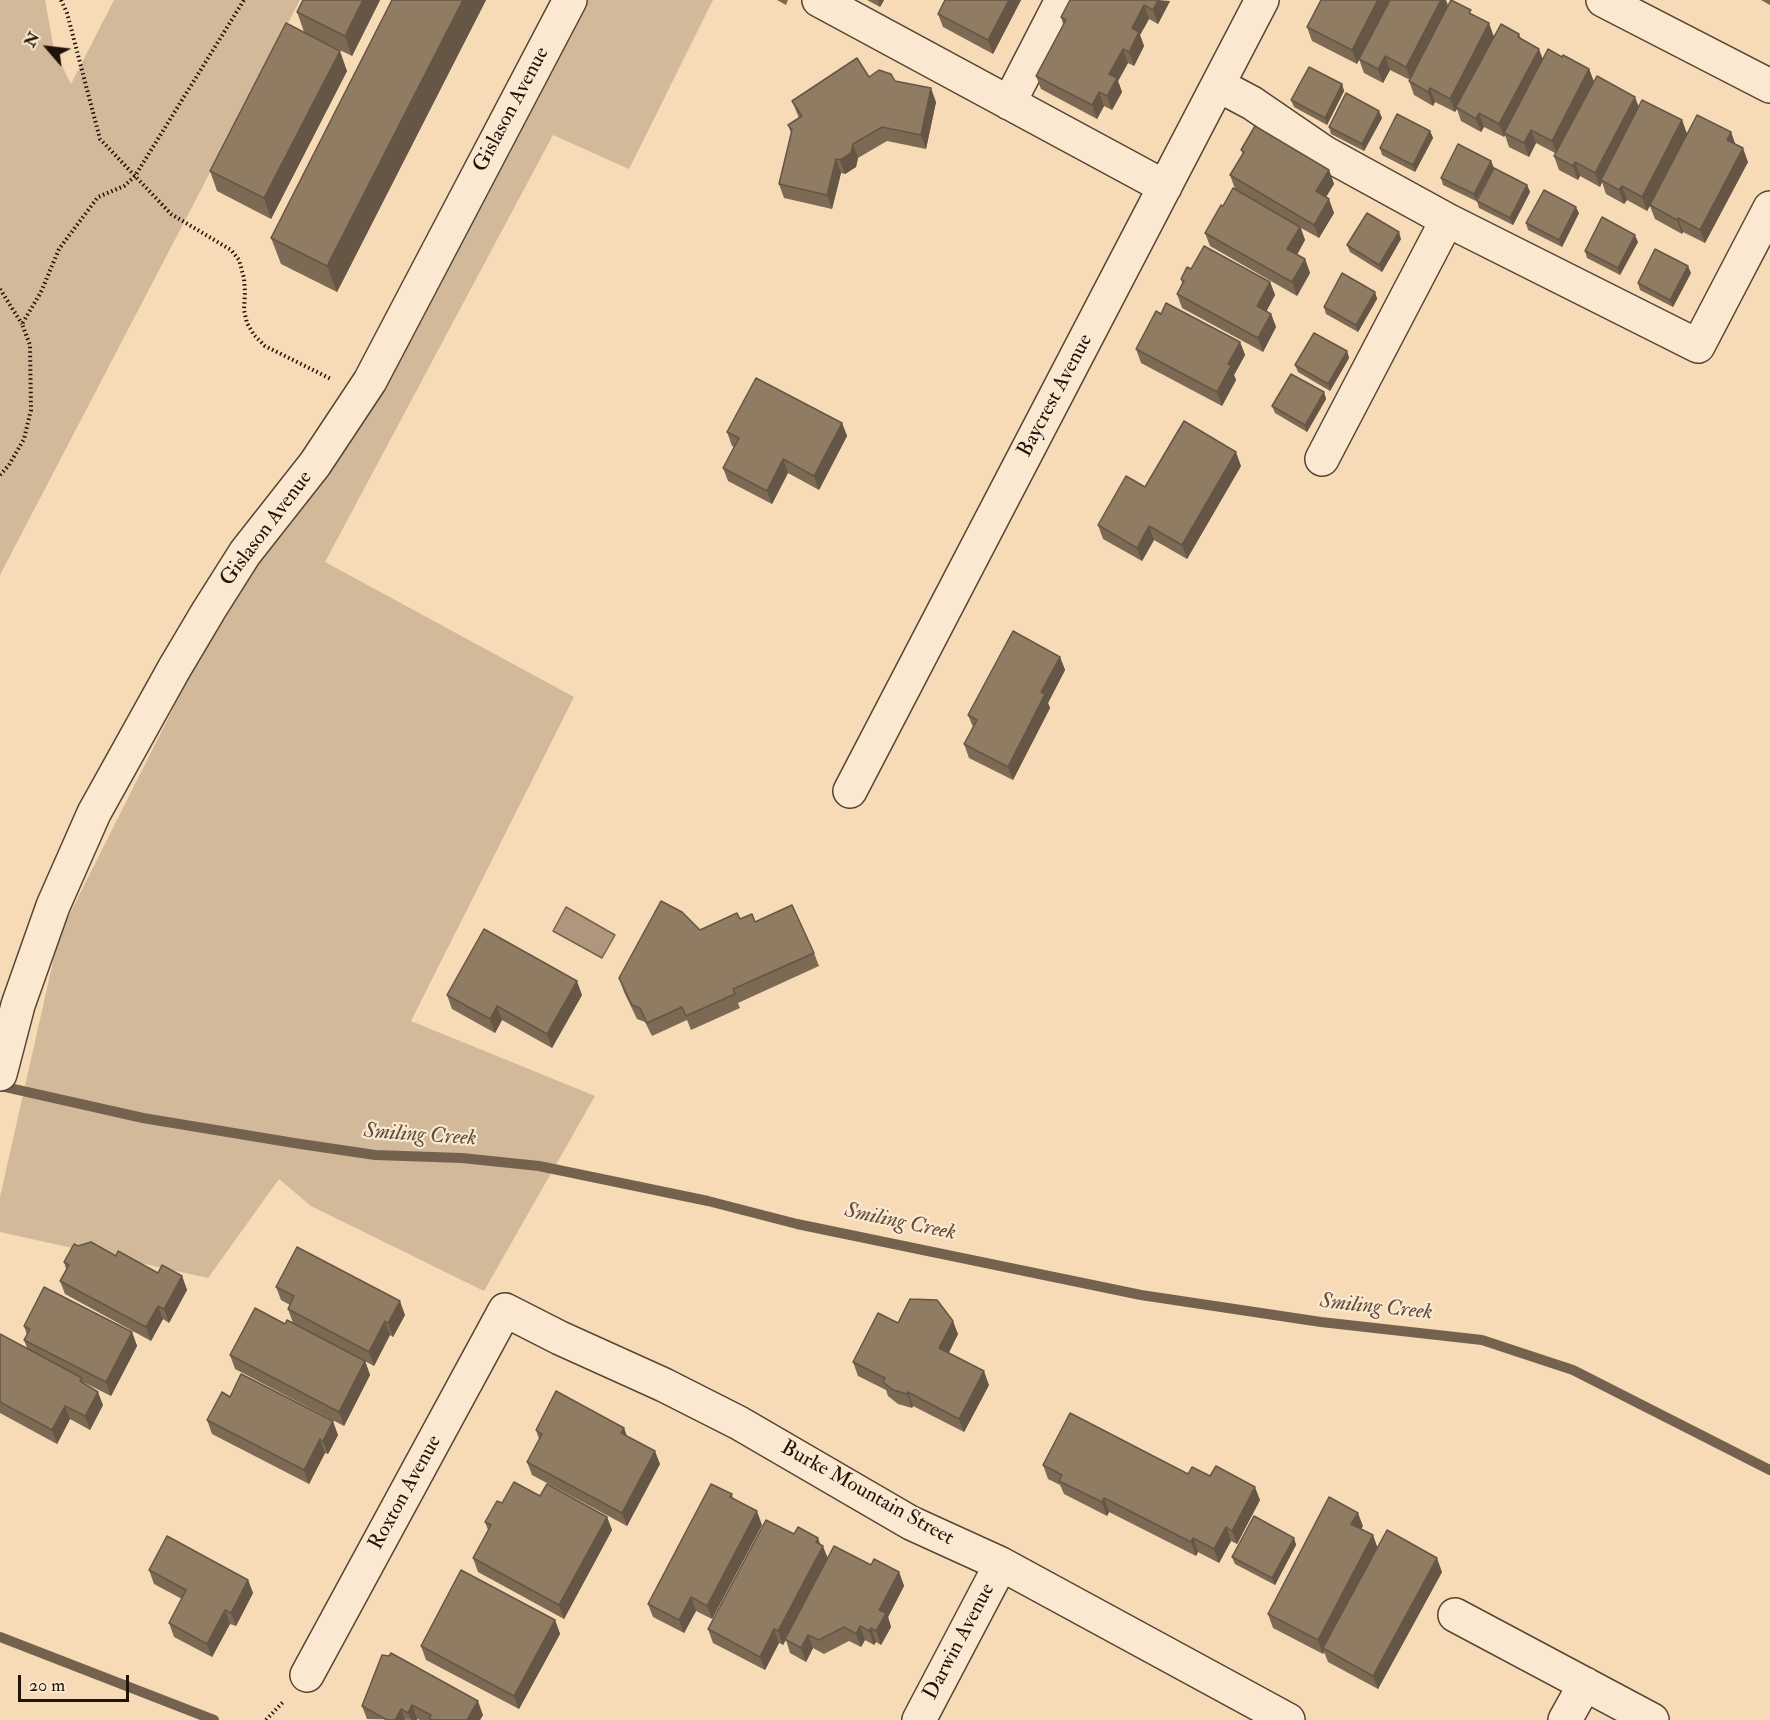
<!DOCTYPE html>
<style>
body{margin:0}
#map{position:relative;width:1770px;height:1720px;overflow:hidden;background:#f7dbb7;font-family:"IM FELL Double Pica",serif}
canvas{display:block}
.north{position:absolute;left:18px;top:18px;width:60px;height:60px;-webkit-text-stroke:4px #fae8d0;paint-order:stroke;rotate:298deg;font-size:16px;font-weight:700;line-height:24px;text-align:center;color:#201309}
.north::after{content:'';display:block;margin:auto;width:21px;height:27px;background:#201309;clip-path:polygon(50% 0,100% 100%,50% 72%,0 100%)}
.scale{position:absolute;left:18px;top:1675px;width:111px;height:27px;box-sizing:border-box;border:3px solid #201309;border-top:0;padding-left:8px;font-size:18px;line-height:21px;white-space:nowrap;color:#201309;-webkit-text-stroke:4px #fae8d0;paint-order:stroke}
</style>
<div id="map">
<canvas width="1770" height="1720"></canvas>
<div class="north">N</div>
<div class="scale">20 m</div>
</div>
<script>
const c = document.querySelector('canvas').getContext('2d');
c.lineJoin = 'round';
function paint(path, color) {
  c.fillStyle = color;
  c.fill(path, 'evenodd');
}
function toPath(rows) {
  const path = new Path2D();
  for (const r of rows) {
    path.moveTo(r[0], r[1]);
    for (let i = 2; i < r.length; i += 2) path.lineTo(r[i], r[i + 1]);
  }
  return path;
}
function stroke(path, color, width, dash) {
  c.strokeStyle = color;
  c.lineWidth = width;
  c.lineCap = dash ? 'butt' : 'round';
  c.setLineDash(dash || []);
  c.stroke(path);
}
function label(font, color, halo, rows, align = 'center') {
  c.font = font + ' "IM FELL Double Pica",serif';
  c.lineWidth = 4.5;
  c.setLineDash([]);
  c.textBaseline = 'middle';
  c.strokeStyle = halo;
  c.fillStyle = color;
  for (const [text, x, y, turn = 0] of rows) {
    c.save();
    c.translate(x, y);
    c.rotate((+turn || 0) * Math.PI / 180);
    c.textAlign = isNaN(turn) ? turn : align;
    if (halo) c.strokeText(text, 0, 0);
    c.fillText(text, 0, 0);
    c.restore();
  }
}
const green = toPath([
 [0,0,45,0,54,50,71,84,114,0,300,0,0,575],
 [583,0,713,0,629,169,553,135,325,562,574,697,411,1021,595,1096,484,1291,311,1206,279,1179,208,1278,0,1232,0,1197,59,935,194,667]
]);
const water = toPath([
 [566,907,615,935,602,958,553,931,566,907]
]);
const stream = toPath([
 [0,1086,143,1118,294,1143,375,1155,462,1158,539,1166,708,1201,797,1224,1141,1295,1321,1322,1482,1340,1573,1370,1770,1470],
 [0,1637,214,1720]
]);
const path = toPath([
 [61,0,67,13,100,139,171,214,231,250,239,260,244,278,245,292,244,310,247,323,254,335,265,346,331,379],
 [0,289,22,324],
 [0,475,9,465,24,439,31,410,30,345,22,324,41,292,59,249,98,197,124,186,135,176,244,0],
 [266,1720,284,1701]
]);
const minor = toPath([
 [819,0,1165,187],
 [1603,0,1770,86],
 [1218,85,1252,103,1325,153,1447,220,1698,346,1770,208],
 [1009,103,1062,0],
 [1322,459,1447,220],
 [850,791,1262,0],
 [0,1074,18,1005,53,906,94,813,174,669,209,610,245,553,315,464,370,381,570,0],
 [1455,1615,1652,1720],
 [307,1675,505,1310,560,1338,664,1385,739,1423,911,1523,1001,1564,1288,1720],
 [919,1720,1001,1564],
 [1565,1720,1585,1684]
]);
const wall = toPath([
 [303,0,380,0,352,56,315,38,347,71,271,219,217,191,210,171,304,32,297,12],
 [392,0,486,0,337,292,281,264,271,238],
 [777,0,788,0,786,5],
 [867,0,884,0,880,7],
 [1021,0,993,54,943,27,938,14],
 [1070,0,1170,1,1158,24,1149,19,1140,35,1144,46,1134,66,1128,63,1118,81,1122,92,1112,110,1104,106,1097,119,1041,89,1036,76,1063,24,1061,17],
 [1761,0,1770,0,1770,5],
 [1449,6,1472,15,1494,36,1519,34,1521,39,1543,59,1562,57,1589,69,1594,82,1639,107,1682,120,1687,134,1731,132,1735,144,1748,162,1705,243,1683,232,1682,234,1655,219,1650,206,1647,211,1627,200,1624,204,1606,194,1602,182,1600,187,1580,176,1578,180,1559,170,1554,156,1555,153,1536,143,1529,157,1509,147,1505,135,1504,137,1484,127,1481,132,1461,121,1457,109,1455,112,1435,102,1433,106,1414,95,1409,81,1410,80,1390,70,1383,83,1364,73,1359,59,1357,64,1312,41,1307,27],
 [869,77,895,81,936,102,926,149,887,141,858,158,856,167,845,174,841,173,832,209,784,198,779,184,791,133,788,125,799,118,792,101],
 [1342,84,1344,91,1327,125,1294,107,1291,100],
 [1379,111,1382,118,1364,151,1331,134,1329,127],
 [1430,131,1433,138,1415,172,1382,155,1380,148],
 [1241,150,1329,170,1334,184,1326,197,1334,213,1319,238,1301,228,1305,240,1297,255,1305,259,1310,273,1297,296,1210,246,1205,233,1223,206,1268,208,1235,189,1230,175,1243,154],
 [1491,161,1494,168,1476,201,1443,185,1441,178],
 [1527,185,1530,192,1513,225,1479,208,1477,201],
 [1579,213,1562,247,1528,230,1526,223],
 [1401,239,1382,272,1350,252,1347,245],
 [1638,242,1620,275,1587,258,1585,251],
 [1191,269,1270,282,1275,295,1266,311,1271,314,1276,327,1263,352,1182,308,1177,294,1182,283,1181,279],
 [1691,273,1673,307,1640,290,1638,283],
 [1375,292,1377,299,1358,332,1326,314,1324,307],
 [1161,314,1240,342,1245,355,1234,375,1236,380,1222,406,1141,363,1136,349],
 [1347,351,1349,358,1330,391,1298,372,1295,365],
 [1324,392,1326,399,1307,432,1275,413,1272,406],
 [842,423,847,436,819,490,788,473,772,504,728,481,723,468,734,447,732,446,727,432],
 [1241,466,1187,559,1154,540,1142,561,1103,539,1098,525,1145,487],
 [1060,657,1065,670,1048,703,1050,708,1013,780,969,758,964,744,973,727,968,715],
 [740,919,755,922,814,953,819,966,738,1003,740,1008,691,1030,687,1020,652,1036,645,1022,637,1019,624,992,619,978,700,930],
 [447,995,582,995,552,1048,502,1020,495,1033,452,1009],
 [78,1246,116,1256,158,1273,182,1276,187,1290,169,1323,163,1319,151,1341,65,1294,60,1281,66,1269,64,1262],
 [276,1287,405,1315,393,1337,390,1335,374,1366,293,1323,288,1309,290,1305,281,1300],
 [898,1323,958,1334,949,1353,989,1385,964,1432,913,1406,912,1408,898,1404,888,1396,886,1390,858,1376,853,1362],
 [285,1324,365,1361,370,1375,344,1426,235,1369,230,1355],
 [24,1326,132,1332,137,1346,111,1396,83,1382,103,1405,90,1430,70,1419,57,1444,0,1413,0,1334,27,1348,24,1340,27,1335],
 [230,1397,338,1435,328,1454,325,1453,309,1484,212,1434,207,1420],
 [536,1430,627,1436,660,1464,627,1526,532,1475,527,1462,539,1439],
 [1043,1465,1210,1476,1260,1500,1237,1544,1231,1541,1219,1563,1198,1552,1196,1556,1109,1512,1107,1516,1064,1494,1060,1485,1048,1479],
 [732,1494,733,1499,762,1525,712,1619,696,1611,684,1633,653,1617,648,1604],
 [502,1503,607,1517,612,1530,564,1619,478,1572,473,1558,488,1530,485,1522],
 [1363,1526,1361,1529,1373,1535,1377,1548,1442,1572,1378,1689,1328,1662,1324,1652,1323,1654,1273,1628,1268,1614],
 [1294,1538,1296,1545,1275,1585,1235,1564,1232,1557],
 [820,1544,828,1558,871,1565,899,1572,904,1586,888,1617,891,1627,881,1645,876,1642,874,1645,865,1640,861,1647,849,1641,824,1654,813,1648,806,1662,790,1653,786,1640,783,1645,779,1643,765,1670,713,1643,708,1629],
 [149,1570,248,1580,253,1593,236,1626,230,1624,212,1657,174,1637,169,1623,182,1599,154,1584],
 [555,1620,560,1634,519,1709,426,1660,421,1646],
 [382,1655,483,1715,480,1720,420,1720,417,1719,417,1720,367,1719,362,1706]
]);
const shadedWall = toPath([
 [363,0,380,0,352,56,345,36],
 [463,0,486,0,337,292,327,266],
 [878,0,884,0,880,7],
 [1009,0,1021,0,993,54,988,40],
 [1158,0,1170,1,1158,24,1153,10],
 [1378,0,1390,0,1357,64,1352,50],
 [1441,0,1446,0,1449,8,1411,81,1406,67],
 [1144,5,1149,19,1140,35,1144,46,1134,66,1129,52,1132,28],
 [1489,23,1494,37,1456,107,1457,109,1455,112,1450,99],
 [1123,49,1128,63,1118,81,1122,92,1112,110,1107,96,1109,74],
 [1539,49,1544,62,1504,133,1505,135,1504,137,1499,124],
 [340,51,347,71,271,219,264,198],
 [1385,56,1390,70,1383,83,1378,69],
 [1589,69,1594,82,1557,154,1552,141],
 [1342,84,1344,91,1327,125,1325,118],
 [931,88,936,102,926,149,921,135],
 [1430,88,1435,102,1433,106,1428,92],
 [1099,92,1104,106,1097,119,1092,105],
 [1635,97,1640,110,1601,180,1602,182,1600,187,1595,173],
 [1379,111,1382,118,1364,151,1362,144],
 [1479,113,1484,127,1481,132,1476,119],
 [1682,120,1687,134,1647,211,1642,197],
 [1531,130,1536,143,1529,157,1524,143],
 [1430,131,1433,138,1415,172,1413,165],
 [1731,132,1736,146,1727,140],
 [853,144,858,158,856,167,845,174,840,160],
 [1743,148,1748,162,1705,243,1700,230],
 [836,159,841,173,832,209,827,195],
 [1491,161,1494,168,1476,201,1474,194],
 [1575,162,1580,176,1578,180,1573,166],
 [1329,170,1334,184,1321,205,1316,191],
 [1527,185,1530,192,1513,225,1510,218],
 [1622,186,1627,200,1624,204,1619,190],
 [1329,199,1334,213,1319,238,1314,225],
 [1576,207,1579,213,1562,247,1559,240],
 [1678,218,1683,232,1682,234,1677,220],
 [1300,227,1305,240,1292,263,1287,249],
 [1399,232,1401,239,1382,272,1379,265],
 [1635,235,1638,242,1620,275,1618,268],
 [1305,259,1310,273,1297,296,1292,282],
 [1688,266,1691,273,1673,307,1670,300],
 [1270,282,1275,295,1262,320,1257,306],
 [1375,292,1377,299,1358,332,1356,325],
 [1271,314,1276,327,1263,352,1258,338],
 [1240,342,1245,355,1234,375,1236,380,1222,406,1217,392,1228,364],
 [1347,351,1349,358,1330,391,1328,384],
 [1324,392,1326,399,1307,432,1305,425],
 [842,423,847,436,819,490,814,476],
 [1236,452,1241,466,1187,559,1182,545],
 [783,459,788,473,772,504,767,491],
 [1149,526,1154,540,1142,561,1137,548],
 [1060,657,1065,670,1048,703,1050,708,1013,780,1008,767,1041,692],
 [577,981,582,995,552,1048,547,1034],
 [497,1006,502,1020,495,1033,490,1019],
 [182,1276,187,1290,169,1323,164,1309],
 [400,1301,405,1315,393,1337,388,1323],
 [158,1306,163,1319,151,1341,146,1327],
 [385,1321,390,1335,374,1366,369,1352],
 [953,1321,958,1334,944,1361,939,1348],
 [132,1332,137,1346,111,1396,106,1382],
 [365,1361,370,1375,344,1426,339,1412],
 [984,1371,989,1385,964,1432,959,1419],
 [98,1392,103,1405,90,1430,85,1416],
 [908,1392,913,1406,912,1408,907,1394],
 [65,1406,70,1419,57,1444,52,1430],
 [333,1421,338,1435,328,1454,323,1441],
 [624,1428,629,1441,621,1433],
 [320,1439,325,1453,309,1484,304,1470],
 [655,1451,660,1464,627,1526,622,1513],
 [1255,1487,1260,1500,1237,1544,1232,1531],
 [1104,1498,1109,1512,1107,1516,1102,1502],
 [757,1511,762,1525,712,1619,707,1606],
 [1358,1513,1363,1526,1356,1538,1351,1524],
 [607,1517,612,1530,564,1619,559,1605],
 [1226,1527,1231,1541,1219,1563,1214,1549],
 [1373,1535,1378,1549,1323,1648,1324,1652,1323,1654,1318,1640],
 [818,1538,822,1549,823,1546,828,1559,783,1645,778,1631],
 [1193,1538,1198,1552,1196,1556,1191,1542],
 [1294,1538,1296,1545,1275,1585,1272,1578],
 [1437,1558,1442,1572,1378,1689,1373,1676],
 [899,1572,904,1586,888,1617,891,1627,881,1645,876,1631,879,1610],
 [248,1580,253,1593,236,1626,231,1613],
 [691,1597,696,1611,684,1633,679,1620],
 [225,1610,230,1624,212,1657,207,1644],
 [555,1620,560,1634,519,1709,514,1696],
 [860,1626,865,1640,861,1647,856,1634],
 [871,1628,876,1642,874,1645,869,1631],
 [774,1629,779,1643,765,1670,760,1657],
 [808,1635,813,1648,806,1662,801,1648],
 [478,1701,483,1715,480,1720,467,1720],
 [412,1705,417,1719,417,1720,411,1720,408,1713],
 [401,1709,405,1720,395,1720]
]);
const building = toPath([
 [303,0,363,0,345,36,297,12,303,0],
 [392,0,463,0,327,266,271,238,392,0],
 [945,0,1009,0,988,40,938,14,945,0],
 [1070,0,1158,0,1153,10,1144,5,1132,28,1139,32,1129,52,1123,49,1109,74,1117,78,1107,96,1099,92,1092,105,1036,76,1066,20,1061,17,1070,0],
 [1321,0,1378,0,1352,50,1307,27,1321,0],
 [1390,0,1441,0,1406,67,1385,56,1378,69,1359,59,1390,0],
 [1451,0,1471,10,1469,13,1489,23,1450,99,1430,88,1428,92,1409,81,1451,0],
 [286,23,340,51,264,198,210,171,286,23],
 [1501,24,1519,34,1518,37,1539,49,1499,124,1479,113,1476,119,1456,107,1501,24],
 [1548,49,1562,57,1563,55,1589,69,1552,141,1531,130,1524,143,1504,133,1548,49],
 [857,58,869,77,879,70,891,74,895,81,931,88,921,135,882,127,853,144,851,153,840,160,836,159,827,195,779,184,792,130,788,125,802,116,792,101,857,58],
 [1309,67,1342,84,1325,118,1291,100,1309,67],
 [1597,76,1635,97,1595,173,1575,162,1573,166,1554,156,1597,76],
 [1346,93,1379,111,1362,144,1329,127,1346,93],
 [1642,100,1682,120,1642,197,1622,186,1619,190,1601,180,1642,100],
 [1397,114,1430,131,1413,165,1380,148,1397,114],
 [1697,115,1731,132,1727,140,1743,148,1700,230,1678,218,1677,220,1650,205,1697,115],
 [1255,126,1329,170,1316,191,1329,199,1314,225,1230,175,1244,152,1241,150,1255,126],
 [1458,144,1491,161,1474,194,1441,178,1458,144],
 [1494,168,1527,185,1510,218,1477,201,1494,168],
 [1233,188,1300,227,1287,249,1305,259,1292,282,1205,233,1221,205,1223,206,1233,188],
 [1544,190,1576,207,1559,240,1526,223,1544,190],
 [1367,213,1399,232,1379,265,1347,245,1367,213],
 [1602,217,1635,235,1618,268,1585,251,1602,217],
 [1204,246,1270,282,1257,306,1271,314,1258,338,1177,294,1184,281,1181,279,1187,267,1191,269,1204,246],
 [1655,249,1688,266,1670,300,1638,283,1655,249],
 [1342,273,1375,292,1356,325,1324,307,1342,273],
 [1166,303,1240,342,1228,364,1231,366,1217,392,1136,349,1156,311,1161,314,1166,303],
 [1314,333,1347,351,1328,384,1295,365,1314,333],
 [1291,374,1324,392,1305,425,1272,406,1291,374],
 [756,378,842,423,814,476,783,459,767,491,723,468,739,438,727,432,756,378],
 [1184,421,1236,452,1182,545,1149,526,1137,548,1098,525,1126,476,1145,487,1184,421],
 [1013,631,1060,657,1041,692,1045,694,1008,767,964,744,977,720,968,715,1013,631],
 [661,901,682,912,700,930,737,913,740,919,752,914,755,922,792,905,814,953,733,989,735,994,686,1016,682,1007,647,1023,640,1008,632,1005,619,978,661,901],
 [484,929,577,981,547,1034,497,1006,490,1019,447,995,484,929],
 [91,1242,116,1256,118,1251,158,1273,162,1265,182,1276,164,1309,158,1306,146,1327,60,1281,69,1265,64,1262,74,1244,78,1246,91,1242],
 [297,1247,400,1301,388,1323,385,1321,369,1352,288,1309,294,1296,276,1287,297,1247],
 [44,1287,132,1332,106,1382,24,1340,30,1329,24,1326,44,1287],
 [910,1299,937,1300,953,1321,939,1348,984,1371,959,1419,908,1392,907,1394,893,1390,883,1382,885,1378,853,1362,878,1313,898,1323,910,1299],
 [255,1308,285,1324,287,1320,365,1361,339,1412,230,1355,255,1308],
 [0,1334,82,1378,80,1381,98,1392,85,1416,65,1406,52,1430,0,1402,0,1334],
 [241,1374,333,1421,323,1441,320,1439,304,1470,207,1420,222,1392,230,1397,241,1374],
 [556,1391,624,1428,621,1433,655,1451,622,1513,527,1462,542,1434,536,1430,556,1391],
 [1070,1413,1188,1474,1192,1467,1210,1476,1216,1466,1255,1487,1232,1531,1226,1527,1214,1549,1193,1538,1191,1542,1104,1498,1102,1502,1059,1481,1062,1475,1043,1465,1070,1413],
 [514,1482,540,1496,547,1484,607,1517,559,1605,473,1558,491,1525,485,1522,497,1501,502,1503,514,1482],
 [711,1484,732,1494,730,1497,757,1511,707,1606,691,1597,679,1620,648,1604,711,1484],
 [1329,1497,1358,1513,1351,1524,1373,1535,1318,1640,1268,1614,1329,1497],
 [1254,1516,1294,1538,1272,1578,1232,1557,1254,1516],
 [766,1520,794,1534,798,1527,818,1538,816,1542,823,1546,778,1631,774,1629,760,1657,708,1629,766,1520],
 [1387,1530,1437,1558,1373,1676,1323,1648,1387,1530],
 [167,1536,248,1580,231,1613,225,1610,207,1644,169,1623,186,1590,149,1570,167,1536],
 [834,1546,871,1565,874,1559,899,1572,879,1610,886,1613,876,1631,871,1628,869,1631,860,1626,856,1634,844,1627,819,1640,808,1635,801,1648,785,1639,834,1546],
 [461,1570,555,1620,514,1696,421,1646,461,1570],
 [391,1653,478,1701,467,1720,433,1720,429,1718,431,1715,412,1705,408,1713,401,1709,395,1720,387,1720,362,1706,382,1655,389,1656,391,1653]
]);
const streetNames = [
 ["Gislason Avenue",512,110,-62],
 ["Baycrest Avenue",1056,396,-62],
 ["Gislason Avenue",267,529,-53],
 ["Roxton Avenue",406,1493,-61],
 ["Burke Mountain Street",867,1494,29],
 ["Darwin Avenue",960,1642,-62]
];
const waterNames = [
 ["Smiling Creek",420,1136,4],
 ["Smiling Creek",900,1223,12],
 ["Smiling Creek",1376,1308,6]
];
paint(green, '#d2b999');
paint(water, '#ae977c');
stroke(water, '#75624e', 1.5);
stroke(stream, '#75624e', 10);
stroke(minor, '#564534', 36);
stroke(path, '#201309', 4, [1.5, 3]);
stroke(minor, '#fae8d0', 33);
paint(wall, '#7c6a55');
paint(shadedWall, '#655645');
paint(building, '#907b63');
stroke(building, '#655645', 1.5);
label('21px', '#201309', '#fae8d0', streetNames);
label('italic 22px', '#604e3d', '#fae8d0', waterNames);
</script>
